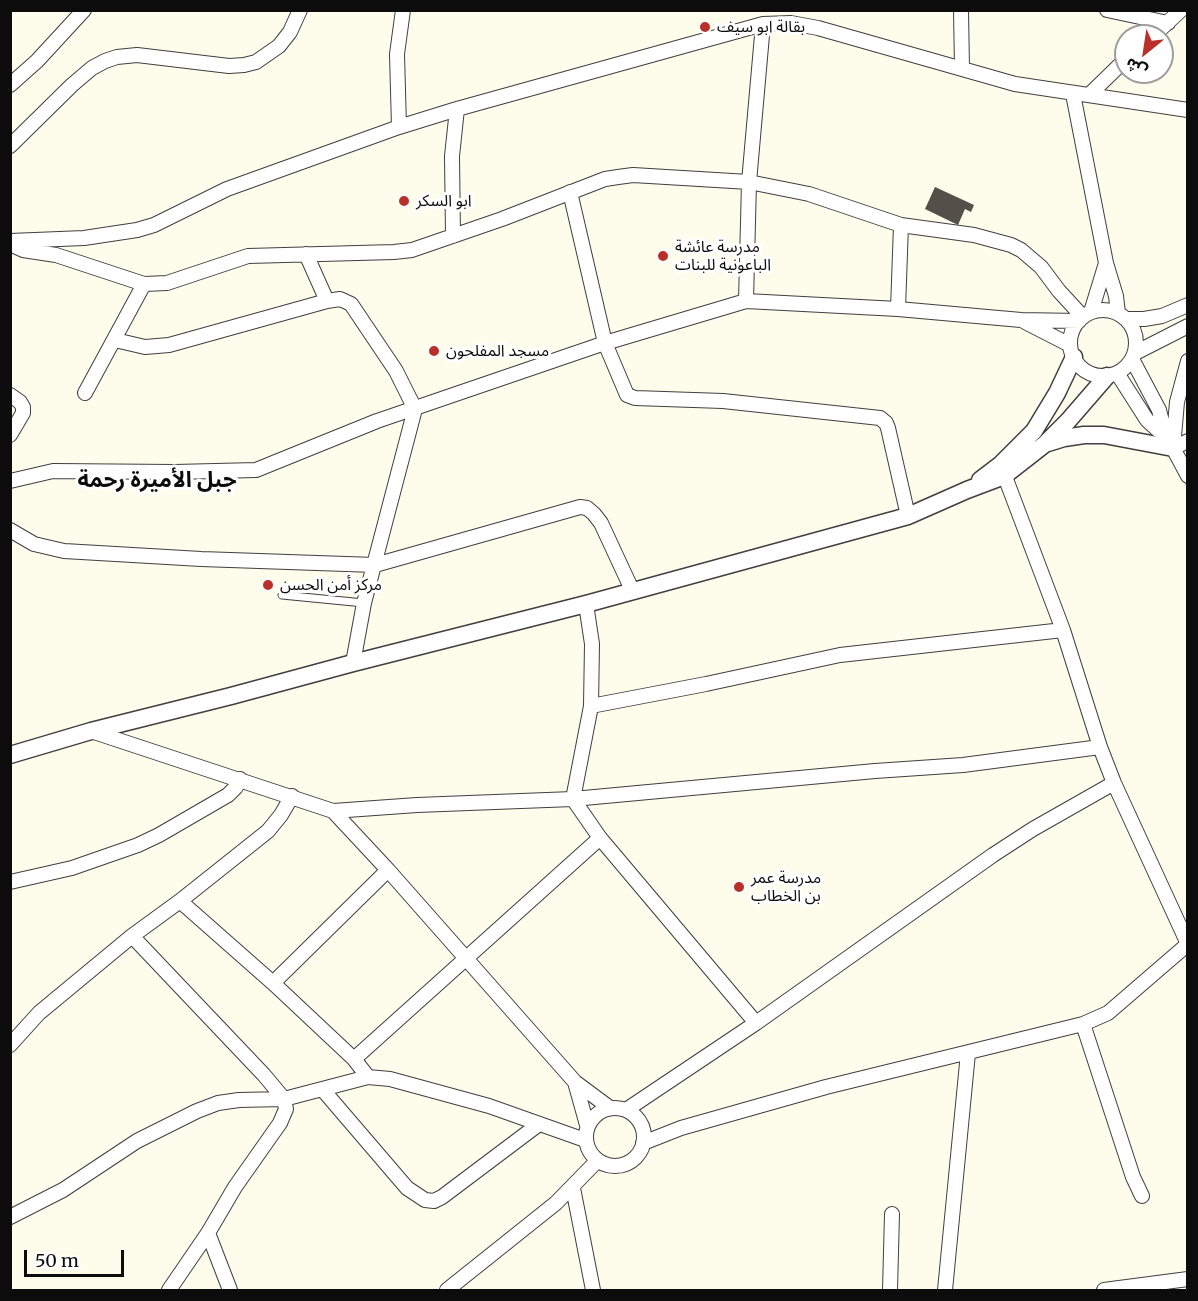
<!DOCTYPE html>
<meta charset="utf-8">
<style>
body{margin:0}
#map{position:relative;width:1198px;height:1301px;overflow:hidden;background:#fefdec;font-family:Merriweather,"Noto Sans Arabic",serif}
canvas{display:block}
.frame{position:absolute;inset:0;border:12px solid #0c0c0c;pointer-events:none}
.north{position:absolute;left:1114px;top:24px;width:60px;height:60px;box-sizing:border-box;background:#fff;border:2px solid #9e9e9e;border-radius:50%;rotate:210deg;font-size:16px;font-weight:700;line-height:24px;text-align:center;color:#0c0c0c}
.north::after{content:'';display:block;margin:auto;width:21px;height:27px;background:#b83029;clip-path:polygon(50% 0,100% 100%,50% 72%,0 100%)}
.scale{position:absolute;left:24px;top:1250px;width:100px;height:27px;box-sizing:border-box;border:3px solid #0c0c0c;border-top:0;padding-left:8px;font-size:18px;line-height:21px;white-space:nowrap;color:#0c0c0c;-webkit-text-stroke:4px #fff;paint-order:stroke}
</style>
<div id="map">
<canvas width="1198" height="1301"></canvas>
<div class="frame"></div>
<div class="north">ش</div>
<div class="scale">50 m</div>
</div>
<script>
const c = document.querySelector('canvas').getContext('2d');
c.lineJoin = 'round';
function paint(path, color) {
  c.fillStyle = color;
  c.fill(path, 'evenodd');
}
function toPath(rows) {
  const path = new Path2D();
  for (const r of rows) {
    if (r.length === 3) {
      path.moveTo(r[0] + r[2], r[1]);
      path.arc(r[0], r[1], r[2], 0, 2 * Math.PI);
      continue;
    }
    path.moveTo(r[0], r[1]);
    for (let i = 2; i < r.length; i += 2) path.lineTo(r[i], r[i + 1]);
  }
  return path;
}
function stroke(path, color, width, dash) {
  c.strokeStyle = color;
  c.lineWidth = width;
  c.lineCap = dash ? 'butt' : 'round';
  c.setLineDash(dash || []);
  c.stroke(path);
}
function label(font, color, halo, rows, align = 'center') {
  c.font = font + ' Merriweather,"Noto Sans Arabic",serif';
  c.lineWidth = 6;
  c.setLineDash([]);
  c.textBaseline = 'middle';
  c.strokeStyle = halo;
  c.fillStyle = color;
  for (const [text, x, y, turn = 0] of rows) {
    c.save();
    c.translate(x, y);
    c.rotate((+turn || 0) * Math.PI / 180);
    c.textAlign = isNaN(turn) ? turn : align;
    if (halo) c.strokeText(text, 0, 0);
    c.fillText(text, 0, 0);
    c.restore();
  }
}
const building = toPath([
 [935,187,974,205,971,212,965,209,958,225,925,209]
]);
const service = toPath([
 [282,595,364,603]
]);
const minor = toPath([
 [961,10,962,68],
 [1107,10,1168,23],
 [1153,36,1181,10],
 [10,85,37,61,84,10],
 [1073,94,1106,263,1116,296,1118,313],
 [1089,95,1126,59],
 [399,127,397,54,403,10],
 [10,146,72,85,92,68,105,61,117,57,137,55,229,66,244,65,256,62,279,46,290,32,300,10],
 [570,192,605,343,627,395,635,398,723,401,880,418,886,423,888,428,908,516],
 [453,236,452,156,457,109],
 [10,241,84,238,137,230,154,225,227,189,399,127,457,109,763,24,791,23,818,28,1015,84,1188,110],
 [10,244,23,250,56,255,144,284,167,283,248,256,394,252,412,250,502,219,605,179,618,177,633,175,749,182,809,194,901,225,974,235,1011,245,1021,250,1041,267,1059,291,1083,317],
 [306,254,327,301,340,299,351,304,396,371,415,409,364,603,353,663],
 [746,301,749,182,763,24],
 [898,309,901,225],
 [1103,343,33],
 [1091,312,1106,263],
 [1126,319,1144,319,1162,316,1188,305],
 [1025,322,1070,345],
 [115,340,145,347,169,345,327,301],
 [1135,353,1188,326],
 [1132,359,1159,410,1165,433,1188,476],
 [1188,361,1177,402,1173,448,1188,441],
 [1117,373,1147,420,1158,430,1165,433],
 [85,393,144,284],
 [10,395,20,402,23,407,23,413,10,435],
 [1001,466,1063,630,1100,747,1114,783],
 [10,481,53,471,175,472,256,470,377,421,605,343,746,301,898,309,1021,320,1079,321],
 [10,530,34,544,64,551,201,559,375,565,580,507,587,508,594,514,601,523,633,592],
 [586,604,592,644,591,706,573,799,600,838,756,1023],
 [591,706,706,684,840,655,1063,630],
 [91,731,333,811,388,870,575,1082,610,1108],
 [333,811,417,805,573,799,875,771,963,765,1100,747],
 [10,882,72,868,138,845,159,835,228,795,236,787,240,779],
 [180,901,273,983,354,1059,368,1077],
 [132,936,264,1075,284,1099,286,1109,280,1123,235,1187,208,1233,169,1290],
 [273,983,388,870],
 [1083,1024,1133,1177,1142,1196],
 [10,1045,39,1013,132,936,180,901,268,831,281,815,292,796],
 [354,1059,600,838],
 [575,1082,587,1125],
 [323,1090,407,1188,425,1200,434,1201,442,1197,539,1124],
 [615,1137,29],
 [626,1110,756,1023,993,855,1033,829,1114,783,1188,944],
 [643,1143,681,1128,826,1087,1083,1024,1108,1013,1188,944],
 [573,1188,593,1290],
 [10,1217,63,1190,137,1141,197,1111,218,1103,239,1100,284,1099,368,1077,390,1079,489,1106,585,1140],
 [208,1233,230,1290],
 [447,1290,556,1203,597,1161],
 [890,1290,892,1214],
 [945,1290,968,1053],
 [1104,1290,1188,1279]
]);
const tertiary = toPath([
 [1048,443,1064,438,1084,435,1104,435,1173,448],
 [980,480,1001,464,1034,431,1057,393,1074,357],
 [10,755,91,731,231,696,353,663,586,604,908,516,967,490,1004,476,1045,444,1068,421,1107,376]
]);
const markers = [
 [705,27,6,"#b83029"],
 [404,201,6,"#b83029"],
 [663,256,6,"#b83029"],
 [434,351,6,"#b83029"],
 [268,585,6,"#b83029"],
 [739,887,6,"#b83029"]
];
const poiNames = [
 ["بقالة ابو سيف",717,27],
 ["ابو السكر",416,201],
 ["مدرسة عائشة",675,247],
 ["الباعونية للبنات",675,265],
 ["مسجد المفلحون",446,351],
 ["مركز أمن الحسن",280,585],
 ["مدرسة عمر",751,878],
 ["بن الخطاب",751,896]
];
const districtNames = [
 ["جبل الأميرة رحمة",157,481]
];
paint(building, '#554f49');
stroke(service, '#3f3f3f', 9);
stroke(minor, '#3f3f3f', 16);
stroke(tertiary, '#3f3f3f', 19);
stroke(service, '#fff', 7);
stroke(minor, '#fff', 14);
stroke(tertiary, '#fff', 16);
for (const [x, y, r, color] of markers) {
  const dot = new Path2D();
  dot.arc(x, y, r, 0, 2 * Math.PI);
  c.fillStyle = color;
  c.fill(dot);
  stroke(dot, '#fff', 2);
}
label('16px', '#0c0c0c', '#fff', poiNames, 'left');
label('bold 22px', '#0c0c0c', '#fff', districtNames);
</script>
